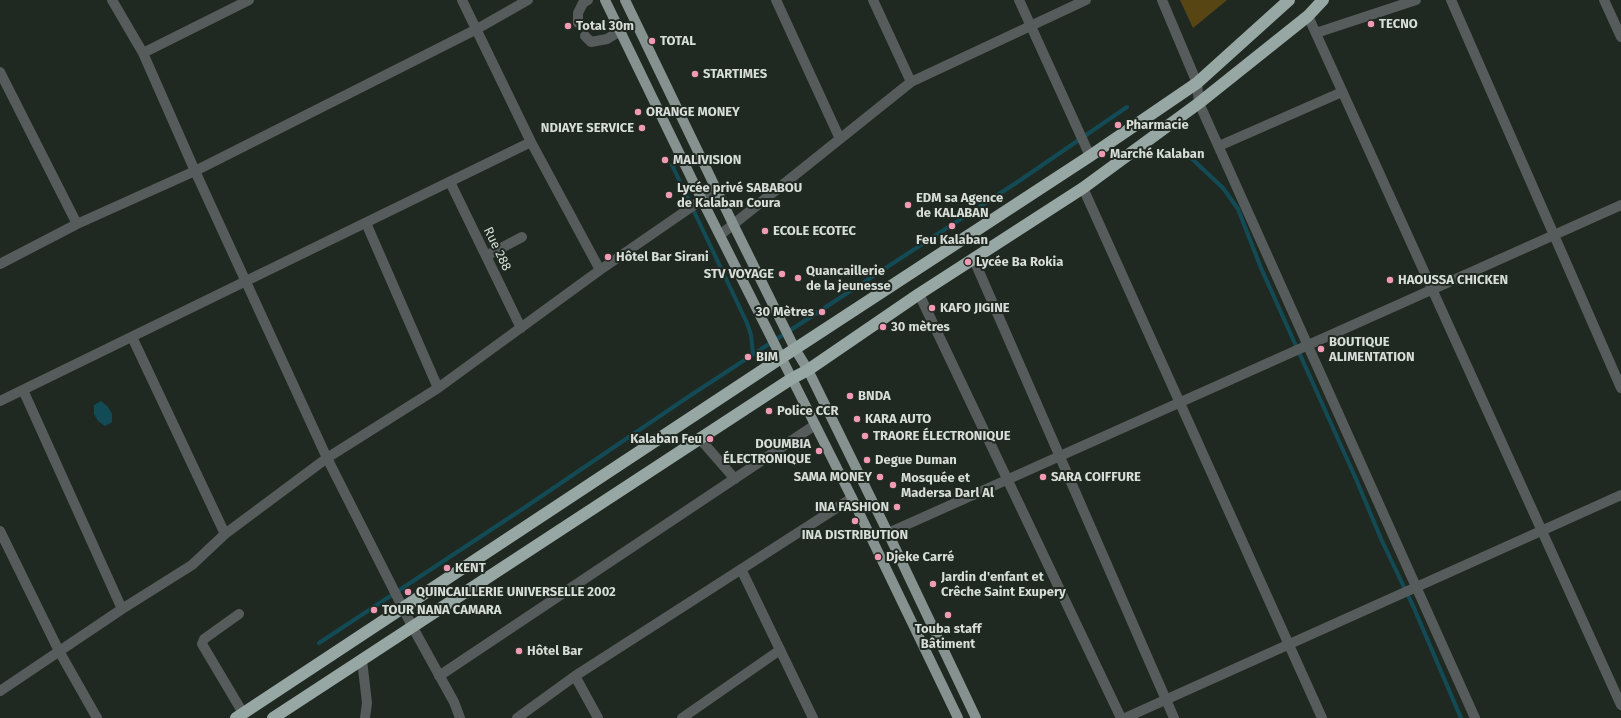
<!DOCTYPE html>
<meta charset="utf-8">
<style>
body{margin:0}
canvas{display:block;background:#202921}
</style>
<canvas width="1621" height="718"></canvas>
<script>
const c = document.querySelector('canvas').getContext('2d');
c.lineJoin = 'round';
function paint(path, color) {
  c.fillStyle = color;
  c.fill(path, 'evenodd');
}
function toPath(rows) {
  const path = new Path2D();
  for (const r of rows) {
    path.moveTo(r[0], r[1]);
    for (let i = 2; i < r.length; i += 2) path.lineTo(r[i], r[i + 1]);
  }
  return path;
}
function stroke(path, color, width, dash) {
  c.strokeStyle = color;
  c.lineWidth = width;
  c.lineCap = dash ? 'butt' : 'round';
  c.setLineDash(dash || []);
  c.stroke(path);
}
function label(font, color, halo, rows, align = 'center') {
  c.font = font + ' "Fira Sans",sans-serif';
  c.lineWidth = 4;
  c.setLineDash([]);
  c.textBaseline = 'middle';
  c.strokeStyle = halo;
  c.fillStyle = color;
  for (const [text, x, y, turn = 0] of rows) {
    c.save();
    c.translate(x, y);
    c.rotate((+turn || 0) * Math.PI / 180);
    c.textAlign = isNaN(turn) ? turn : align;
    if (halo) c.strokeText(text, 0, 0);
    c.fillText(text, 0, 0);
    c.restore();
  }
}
const green = toPath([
 [1180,0,1227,0,1193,28]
]);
const water = toPath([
 [101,401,108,407,112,414,112,422,105,426,98,421,94,414,94,405]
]);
const stream = toPath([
 [1188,155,1223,188,1238,209,1261,268,1356,479,1382,541,1414,608,1461,718],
 [672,165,747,323,751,335,753,354],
 [319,643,524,508,691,395,1019,181,1127,107]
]);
const minor = toPath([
 [112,0,143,53,195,171,327,458,412,626,454,702,460,718],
 [462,0,531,142,600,270],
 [776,0,840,139],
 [873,0,911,82],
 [1019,0,1090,156],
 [1162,0,1197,83,1199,103,1475,718],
 [1451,0,1621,388],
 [1604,0,1621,37],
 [1308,16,1621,705],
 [578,23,578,13,583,3,588,0],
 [1316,33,1416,0],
 [585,36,591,42,607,39,620,31],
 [143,53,249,0],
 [0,72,77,224],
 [1219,146,1342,92],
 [450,182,521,328],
 [1083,188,1322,718],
 [366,223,438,388],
 [720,235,911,82,1086,0],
 [486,256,522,237],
 [974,260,1174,718],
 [0,264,77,224,195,171,477,29,528,0],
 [919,294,1121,718],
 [132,337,225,534],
 [23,390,122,609],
 [0,401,531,142],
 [700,439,735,479],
 [0,531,59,651,97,718],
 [888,533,1621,205],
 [741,569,813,718],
 [239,614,204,639,202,644,243,713],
 [362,660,367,703,365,718],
 [439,676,815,425],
 [575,676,598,718],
 [0,691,122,609,192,565,225,534,327,458,438,388,600,270,716,190],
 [517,718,575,676,852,498],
 [682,718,780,650],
 [1125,718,1621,495]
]);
const major = toPath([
 [605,0,702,200,852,498,958,718],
 [625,0,733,224,795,349,808,370,888,533,976,718]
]);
const highway = toPath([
 [236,718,781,358,1090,156,1197,83,1289,0],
 [273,718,791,379,808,370,919,294,1083,188,1199,103,1308,16,1323,0]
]);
const markers = [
 [1371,24,4,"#f09ab5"],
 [568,26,4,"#f09ab5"],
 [652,41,4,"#f09ab5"],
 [695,74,4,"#f09ab5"],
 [638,112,4,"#f09ab5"],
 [1118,125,4,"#f09ab5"],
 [642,128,4,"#f09ab5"],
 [1102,154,4,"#f09ab5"],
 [665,160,4,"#f09ab5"],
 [669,195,4,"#f09ab5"],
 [908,205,4,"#f09ab5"],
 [952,226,4,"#f09ab5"],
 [765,231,4,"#f09ab5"],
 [608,257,4,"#f09ab5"],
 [968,262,4,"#f09ab5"],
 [782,274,4,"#f09ab5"],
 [798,278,4,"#f09ab5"],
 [1390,280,4,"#f09ab5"],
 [932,308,4,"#f09ab5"],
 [822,312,4,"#f09ab5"],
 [883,327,4,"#f09ab5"],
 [1321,349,4,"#f09ab5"],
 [748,357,4,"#f09ab5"],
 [850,396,4,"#f09ab5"],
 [769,411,4,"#f09ab5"],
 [857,419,4,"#f09ab5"],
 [865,436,4,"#f09ab5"],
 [710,439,4,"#f09ab5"],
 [819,451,4,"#f09ab5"],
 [867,460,4,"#f09ab5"],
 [880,477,4,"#f09ab5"],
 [1043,477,4,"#f09ab5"],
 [893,485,4,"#f09ab5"],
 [897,507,4,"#f09ab5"],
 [855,521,4,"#f09ab5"],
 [878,557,4,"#f09ab5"],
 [447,568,4,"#f09ab5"],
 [933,584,4,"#f09ab5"],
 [408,592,4,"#f09ab5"],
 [374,610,4,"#f09ab5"],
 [948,615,4,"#f09ab5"],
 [519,651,4,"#f09ab5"]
];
const poiNames = [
 ["TECNO",1379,24],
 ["Total 30m",576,26],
 ["TOTAL",660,41],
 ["STARTIMES",703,74],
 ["ORANGE MONEY",646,112],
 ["Pharmacie",1126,125],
 ["NDIAYE SERVICE",634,128,"right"],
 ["Marché Kalaban",1110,154],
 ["MALIVISION",673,160],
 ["Lycée privé SABABOU",677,188],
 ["de Kalaban Coura",677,203],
 ["EDM sa Agence",916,198],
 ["de KALABAN",916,213],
 ["ECOLE ECOTEC",773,231],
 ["Feu Kalaban",952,240,"center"],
 ["Hôtel Bar Sirani",616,257],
 ["Lycée Ba Rokia",976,262],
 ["Quancaillerie",806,271],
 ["de la jeunesse",806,286],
 ["STV VOYAGE",774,274,"right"],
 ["HAOUSSA CHICKEN",1398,280],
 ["KAFO JIGINE",940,308],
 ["30 Mètres",814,312,"right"],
 ["30 mètres",891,327],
 ["BOUTIQUE",1329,342],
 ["ALIMENTATION",1329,357],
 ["BIM",756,357],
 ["BNDA",858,396],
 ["Police CCR",777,411],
 ["KARA AUTO",865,419],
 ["TRAORE ÉLECTRONIQUE",873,436],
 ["Kalaban Feu",702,439,"right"],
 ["DOUMBIA",811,444,"right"],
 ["ÉLECTRONIQUE",811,459,"right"],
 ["Degue Duman",875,460],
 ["SAMA MONEY",872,477,"right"],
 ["SARA COIFFURE",1051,477],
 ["Mosquée et",901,478],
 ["Madersa Darl Al",901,493],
 ["INA FASHION",889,507,"right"],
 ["INA DISTRIBUTION",855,535,"center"],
 ["Djeke Carré",886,557],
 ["KENT",455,568],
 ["Jardin d'enfant et",941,577],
 ["Crêche Saint Exupery",941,592],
 ["QUINCAILLERIE UNIVERSELLE 2002",416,592],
 ["TOUR NANA CAMARA",382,610],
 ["Touba staff",948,629,"center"],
 ["Bâtiment",948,644,"center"],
 ["Hôtel Bar",527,651]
];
const streetNames = [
 ["Rue 288",497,249,64]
];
paint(green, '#574614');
paint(water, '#124b55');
stroke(stream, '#124b55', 4);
stroke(minor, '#565c5b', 10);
stroke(major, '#85928f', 10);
stroke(highway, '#97a7a4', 12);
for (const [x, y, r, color] of markers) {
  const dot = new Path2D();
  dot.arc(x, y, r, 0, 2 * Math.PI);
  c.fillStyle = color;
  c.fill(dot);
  stroke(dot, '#202921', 1.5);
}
label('bold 13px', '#d7ddd8', '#202921', poiNames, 'left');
label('13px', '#d7ddd8', '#202921', streetNames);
</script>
